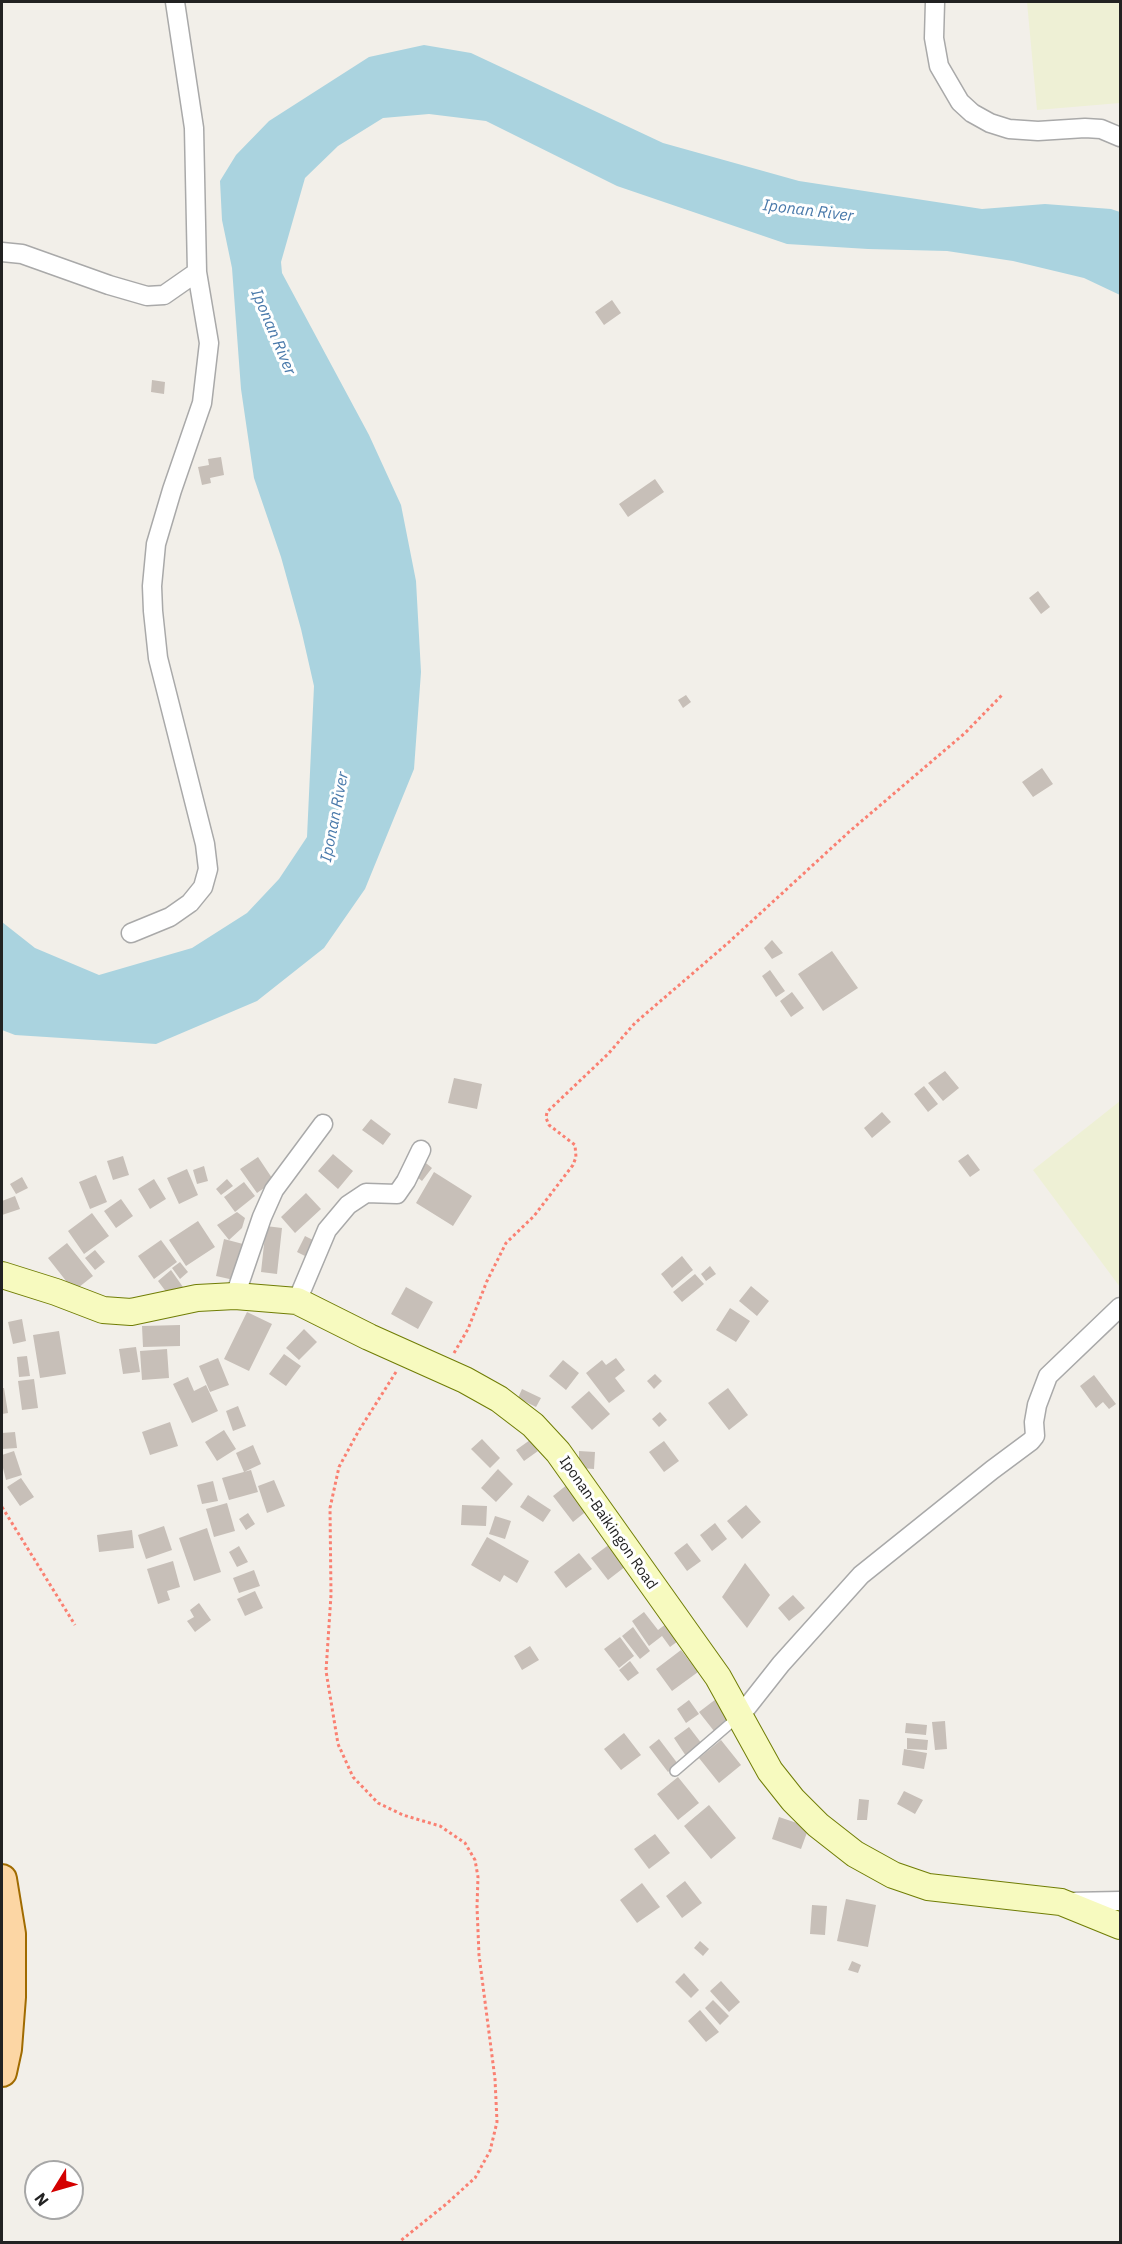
<!DOCTYPE html>
<style>
body{margin:0}
#map{position:relative;width:1122px;height:2244px;overflow:hidden;background:#f2efe9;font-family:"IBM Plex Sans",sans-serif}
canvas{display:block}
.frame{position:absolute;inset:0;border:3px solid #222;pointer-events:none}
.north{position:absolute;left:24px;top:2160px;width:60px;height:60px;box-sizing:border-box;background:#fff;border:2px solid #a7a7a7;border-radius:50%;rotate:233deg;font-size:16px;font-weight:700;line-height:24px;text-align:center;color:#222}
.north::after{content:'';display:block;margin:auto;width:21px;height:27px;background:#d40000;clip-path:polygon(50% 0,100% 100%,50% 72%,0 100%)}
</style>
<div id="map">
<canvas width="1122" height="2244"></canvas>
<div class="frame"></div>
<div class="north">N</div>
</div>
<script>
const c = document.querySelector('canvas').getContext('2d');
c.lineJoin = 'round';
function paint(path, color) {
  c.fillStyle = color;
  c.fill(path, 'evenodd');
}
function toPath(rows) {
  const path = new Path2D();
  for (const r of rows) {
    path.moveTo(r[0], r[1]);
    for (let i = 2; i < r.length; i += 2) path.lineTo(r[i], r[i + 1]);
  }
  return path;
}
function stroke(path, color, width, dash) {
  c.strokeStyle = color;
  c.lineWidth = width;
  c.lineCap = dash ? 'butt' : 'round';
  c.setLineDash(dash || []);
  c.stroke(path);
}
function label(font, color, halo, rows, align = 'center') {
  c.font = font + ' "IBM Plex Sans",sans-serif';
  c.lineWidth = 6;
  c.setLineDash([]);
  c.textBaseline = 'middle';
  c.strokeStyle = halo;
  c.fillStyle = color;
  for (const [text, x, y, turn = 0] of rows) {
    c.save();
    c.translate(x, y);
    c.rotate((+turn || 0) * Math.PI / 180);
    c.textAlign = isNaN(turn) ? turn : align;
    if (halo) c.strokeText(text, 0, 0);
    c.fillText(text, 0, 0);
    c.restore();
  }
}
const farmland = toPath([
 [1027,2,1120,2,1120,103,1037,110],
 [1120,1101,1120,1287,1033,1170]
]);
const water = toPath([
 [424,45,471,53,663,143,799,181,982,209,1045,204,1111,209,1120,212,1120,295,1084,278,1013,261,947,251,868,249,787,244,617,186,486,121,429,114,383,118,338,146,305,178,281,262,282,273,369,435,401,505,416,581,421,672,414,769,365,889,324,948,257,1001,156,1044,15,1035,2,1030,2,922,35,948,99,975,192,948,247,913,279,879,307,837,314,686,301,629,281,557,254,478,241,389,232,268,222,220,220,181,236,155,269,121,369,57]
]);
const building = toPath([
 [612,300,621,313,604,325,595,312],
 [152,380,165,382,164,394,151,392],
 [221,457,224,475,210,478,211,483,202,485,198,467,209,465,208,459],
 [655,479,664,492,628,517,619,504],
 [1038,591,1050,607,1041,614,1029,598],
 [686,695,691,702,683,708,678,700],
 [1042,768,1053,784,1033,797,1022,782],
 [772,940,783,953,772,959,764,948],
 [832,951,858,988,823,1011,798,974],
 [770,970,785,991,776,997,762,976],
 [792,992,804,1008,791,1017,780,1001],
 [945,1071,959,1088,943,1101,928,1083],
 [454,1078,482,1084,477,1109,448,1103],
 [924,1086,938,1104,928,1112,914,1094],
 [882,1112,891,1122,872,1138,864,1128],
 [371,1119,391,1134,383,1145,362,1130],
 [333,1154,353,1171,338,1189,318,1171],
 [968,1154,980,1170,970,1177,958,1161],
 [123,1156,129,1175,113,1180,107,1161],
 [258,1157,274,1181,257,1193,240,1169],
 [421,1159,432,1168,422,1181,411,1172],
 [204,1166,208,1181,197,1184,193,1170],
 [187,1169,198,1195,179,1204,167,1178],
 [434,1172,472,1196,453,1226,416,1203],
 [96,1175,107,1202,90,1209,79,1182],
 [22,1177,28,1188,16,1194,10,1184],
 [154,1179,166,1199,150,1209,138,1189],
 [227,1179,233,1186,221,1195,216,1189],
 [244,1182,255,1196,235,1212,224,1197],
 [306,1193,321,1209,295,1233,281,1217],
 [15,1196,20,1209,2,1215,2,1201],
 [121,1199,133,1216,116,1228,104,1211],
 [237,1212,245,1218,242,1228,229,1240,217,1225],
 [92,1213,109,1236,84,1254,68,1231],
 [198,1221,215,1247,186,1266,169,1240],
 [266,1226,282,1228,277,1274,261,1272],
 [305,1236,317,1242,309,1258,297,1252],
 [224,1239,243,1244,234,1280,216,1276],
 [161,1240,177,1262,154,1279,138,1256],
 [67,1243,93,1276,74,1291,48,1258],
 [95,1250,105,1262,95,1270,85,1258],
 [682,1256,693,1270,672,1288,661,1274],
 [180,1262,188,1272,180,1279,172,1268],
 [710,1266,716,1274,706,1281,701,1274],
 [171,1270,183,1287,170,1297,158,1281],
 [695,1274,704,1284,682,1302,673,1292],
 [751,1286,769,1301,757,1316,739,1301],
 [406,1287,433,1302,418,1329,391,1314],
 [730,1308,750,1321,736,1342,716,1330],
 [247,1312,272,1324,249,1371,224,1359],
 [22,1319,26,1341,13,1344,8,1322],
 [180,1325,180,1346,143,1347,142,1326],
 [304,1329,317,1342,299,1360,286,1348],
 [59,1331,66,1374,40,1378,33,1335],
 [136,1347,140,1372,123,1374,119,1349],
 [167,1349,169,1378,142,1380,140,1351],
 [284,1354,301,1366,286,1386,269,1374],
 [27,1356,30,1376,19,1377,17,1357],
 [218,1358,229,1385,210,1392,199,1366],
 [616,1358,625,1370,615,1378,625,1391,609,1403,586,1373,602,1360,606,1365],
 [563,1360,579,1373,566,1390,549,1376],
 [655,1374,662,1381,654,1389,647,1381],
 [1094,1375,1116,1404,1109,1409,1103,1402,1096,1408,1080,1386],
 [188,1377,194,1391,206,1385,218,1411,192,1423,173,1384],
 [34,1379,38,1408,22,1410,18,1381],
 [2,1388,4,1388,8,1413,2,1414],
 [728,1388,748,1415,729,1430,708,1403],
 [522,1389,541,1398,536,1407,518,1398],
 [589,1391,610,1414,592,1430,571,1407],
 [238,1406,246,1426,233,1431,226,1411],
 [660,1412,667,1420,659,1427,652,1419],
 [170,1422,178,1446,150,1455,142,1432],
 [224,1430,236,1449,217,1461,205,1442],
 [15,1432,17,1448,2,1449,2,1433],
 [482,1439,500,1458,490,1468,471,1449],
 [530,1440,538,1451,524,1461,516,1450],
 [664,1441,679,1461,664,1472,649,1452],
 [253,1445,261,1464,244,1472,236,1453],
 [14,1451,22,1475,6,1480,2,1464,2,1455],
 [579,1451,595,1452,594,1469,579,1468],
 [498,1469,513,1484,496,1502,481,1488],
 [251,1470,258,1492,229,1500,222,1478],
 [21,1478,34,1497,20,1506,7,1487],
 [274,1480,285,1506,267,1513,258,1486],
 [213,1481,218,1501,202,1504,197,1485],
 [568,1484,589,1509,573,1522,553,1496],
 [528,1495,551,1510,543,1522,520,1507],
 [227,1503,235,1531,214,1537,206,1509],
 [462,1505,487,1506,486,1526,461,1525],
 [746,1505,761,1522,742,1539,727,1521],
 [248,1513,255,1524,246,1530,239,1519],
 [495,1516,511,1521,505,1539,489,1534],
 [715,1523,727,1539,712,1551,700,1535],
 [164,1526,172,1550,146,1559,138,1535],
 [207,1528,221,1572,194,1581,179,1538],
 [132,1530,134,1548,99,1552,97,1535],
 [487,1537,529,1561,517,1583,504,1575,500,1582,471,1565],
 [687,1543,701,1561,687,1571,674,1553],
 [610,1544,626,1566,608,1580,591,1558],
 [239,1546,248,1562,237,1567,229,1552],
 [579,1553,592,1569,566,1588,554,1572],
 [173,1561,180,1587,167,1591,170,1600,158,1604,147,1569],
 [745,1563,770,1595,747,1628,722,1597],
 [254,1570,260,1586,239,1593,233,1578],
 [255,1591,263,1608,245,1616,237,1599],
 [793,1595,805,1608,789,1621,778,1608],
 [199,1603,211,1620,195,1632,187,1621,194,1617,190,1610],
 [644,1612,658,1630,670,1621,682,1638,670,1647,662,1636,649,1646,632,1621],
 [633,1627,650,1651,640,1659,622,1636],
 [620,1637,634,1656,619,1668,604,1649],
 [530,1646,539,1660,522,1670,514,1656],
 [681,1650,698,1672,672,1691,656,1669],
 [630,1661,639,1673,628,1681,619,1670],
 [716,1699,731,1718,714,1731,699,1712],
 [689,1700,699,1714,686,1723,677,1709],
 [945,1721,947,1749,935,1750,932,1722],
 [906,1723,927,1725,926,1735,905,1733],
 [689,1727,702,1744,686,1756,674,1738],
 [624,1733,641,1755,621,1770,604,1749],
 [907,1738,928,1740,927,1750,907,1749],
 [659,1739,678,1764,668,1772,649,1747],
 [721,1740,741,1765,719,1783,699,1758],
 [904,1749,927,1753,924,1769,902,1765],
 [678,1777,699,1803,678,1820,657,1794],
 [904,1791,923,1800,915,1814,897,1804],
 [859,1799,869,1800,867,1820,857,1820],
 [709,1805,736,1838,711,1859,684,1826],
 [779,1817,809,1827,801,1849,772,1839],
 [655,1834,670,1853,649,1869,634,1849],
 [685,1881,702,1903,682,1918,666,1896],
 [642,1883,660,1907,637,1923,620,1900],
 [846,1899,876,1905,868,1947,837,1941],
 [812,1905,827,1906,825,1935,810,1934],
 [700,1941,709,1949,703,1956,694,1948],
 [852,1961,861,1965,858,1973,848,1970],
 [684,1973,699,1990,691,1998,675,1982],
 [721,1981,740,2002,729,2012,710,1991],
 [713,2000,729,2016,720,2025,705,2008],
 [700,2010,719,2032,706,2042,688,2021]
]);
const path = toPath([
 [454,1353,468,1329,487,1281,506,1243,534,1216,573,1165,576,1157,575,1145,549,1125,546,1118,547,1112,608,1054,635,1023,728,943,850,831,965,733,1003,694],
 [396,1372,358,1432,339,1467,330,1508,331,1595,326,1671,338,1744,353,1777,378,1803,403,1815,440,1826,465,1843,475,1860,478,1877,477,1907,479,1955,495,2079,497,2122,490,2151,475,2178,445,2205,399,2242],
 [2,1507,75,1625]
]);
const lane = toPath([
 [675,1771,739,1716]
]);
const street = toPath([
 [935,2,934,38,939,66,960,102,972,113,990,123,1009,129,1038,131,1085,128,1101,129,1120,137],
 [2,252,22,254,109,285,147,296,164,295,197,272],
 [131,933,170,917,190,903,203,887,208,869,205,844,158,658,153,611,152,586,156,544,172,490,202,403,209,343,197,272,194,128,175,2],
 [235,1296,262,1217,274,1190,323,1124],
 [297,1301,327,1230,348,1205,366,1193,397,1194,406,1181,421,1150],
 [740,1716,781,1664,861,1575,992,1470,1031,1441,1035,1436,1034,1422,1037,1405,1048,1376,1120,1307],
 [1069,1902,1120,1901]
]);
const secondary = toPath([
 [2,1275,56,1292,103,1310,131,1312,197,1298,235,1296,297,1301,369,1337,465,1380,499,1399,533,1425,558,1452,718,1677,770,1771,793,1800,818,1825,855,1854,893,1875,928,1887,1061,1902,1120,1926]
]);
const primary = toPath([
 [2,1879,11,1934,11,1997,7,2049,2,2072]
]);
const streetNames = [
 ["Iponan-Baikingon Road",608,1523,55]
];
const waterNames = [
 ["Iponan River",808,211,7],
 ["Iponan River",273,332,67],
 ["Iponan River",335,817,-79]
];
paint(farmland, '#eef0d5');
paint(water, '#aad3df');
paint(building, '#c7bfb8');
stroke(lane, '#a9a9a9', 12);
stroke(street, '#a9a9a9', 21);
stroke(secondary, '#707d05', 28);
stroke(primary, '#a06b00', 32);
stroke(path, '#fa8072', 3, [3, 3]);
stroke(lane, '#fff', 9);
stroke(street, '#fff', 18);
stroke(secondary, '#f7fabf', 26);
stroke(primary, '#fcd6a4', 28);
label('15px', '#222', '#fff', streetNames);
label('italic 16px', '#4a7aab', '#fff', waterNames);
</script>
